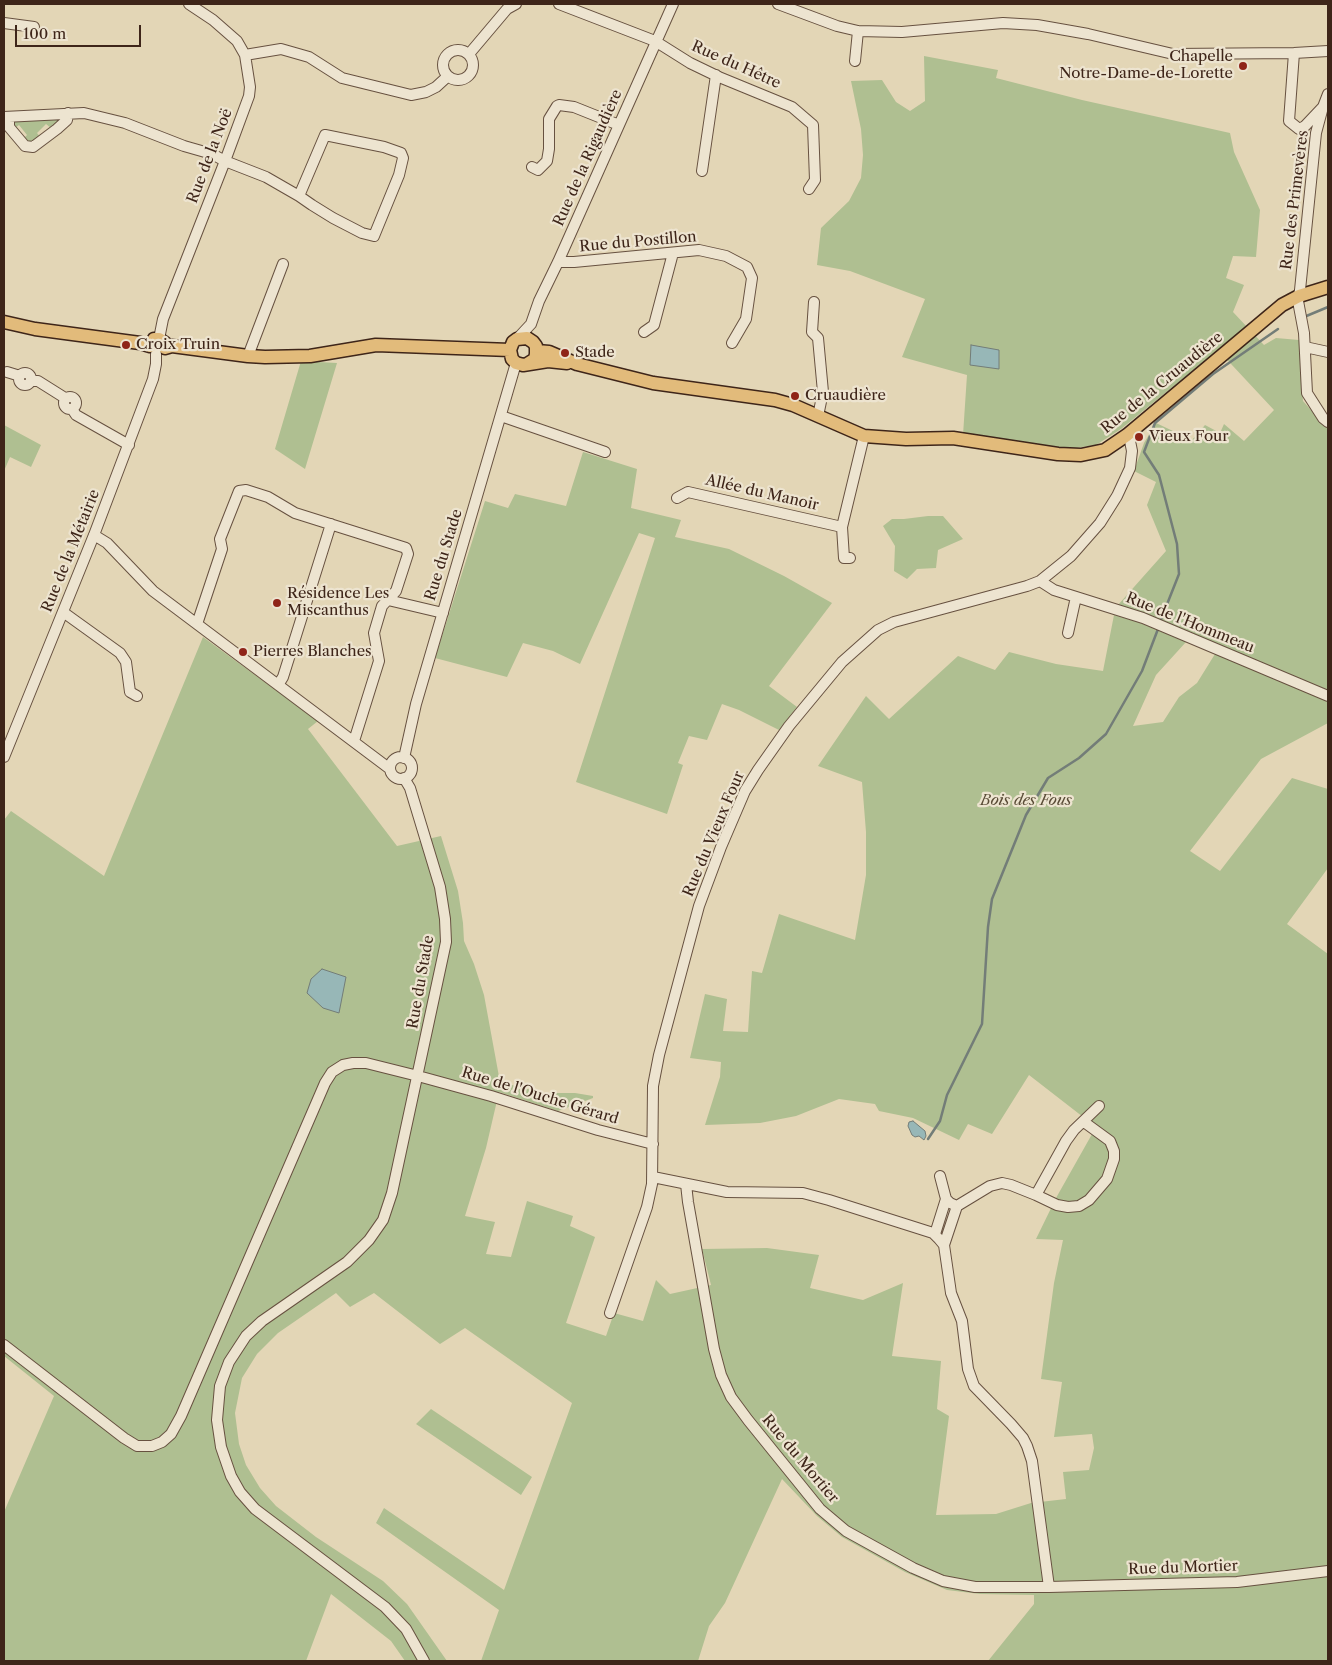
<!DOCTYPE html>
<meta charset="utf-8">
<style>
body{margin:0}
#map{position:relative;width:1332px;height:1665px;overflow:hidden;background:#e3d6b6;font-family:"Libre Caslon Text",serif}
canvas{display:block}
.frame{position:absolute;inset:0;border:5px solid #3e2519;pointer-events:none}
.scale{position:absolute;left:15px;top:25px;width:126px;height:22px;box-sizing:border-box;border:2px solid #3e2519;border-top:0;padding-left:6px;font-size:15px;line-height:18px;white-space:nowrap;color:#3e2519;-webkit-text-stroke:4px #ede4d0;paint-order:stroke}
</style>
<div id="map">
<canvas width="1332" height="1665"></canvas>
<div class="frame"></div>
<div class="scale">100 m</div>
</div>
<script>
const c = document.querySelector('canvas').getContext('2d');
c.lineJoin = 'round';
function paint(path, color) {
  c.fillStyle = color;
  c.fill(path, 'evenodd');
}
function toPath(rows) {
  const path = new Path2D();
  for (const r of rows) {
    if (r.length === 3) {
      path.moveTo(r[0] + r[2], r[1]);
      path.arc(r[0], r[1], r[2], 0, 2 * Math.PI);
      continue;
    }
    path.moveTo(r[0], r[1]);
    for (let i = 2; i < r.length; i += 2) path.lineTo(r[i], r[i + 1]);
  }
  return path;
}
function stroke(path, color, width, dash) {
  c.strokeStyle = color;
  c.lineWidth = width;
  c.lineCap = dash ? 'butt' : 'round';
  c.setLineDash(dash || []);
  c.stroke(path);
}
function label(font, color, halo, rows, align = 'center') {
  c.font = font + ' "Libre Caslon Text",serif';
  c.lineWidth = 4.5;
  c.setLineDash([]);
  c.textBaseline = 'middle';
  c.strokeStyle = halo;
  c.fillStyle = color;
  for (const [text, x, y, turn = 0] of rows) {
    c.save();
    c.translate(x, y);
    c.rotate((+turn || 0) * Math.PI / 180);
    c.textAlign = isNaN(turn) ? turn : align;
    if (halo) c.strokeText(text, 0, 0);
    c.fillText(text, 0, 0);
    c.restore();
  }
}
const green = toPath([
 [924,56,998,70,996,78,1082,100,1230,133,1234,152,1260,210,1256,257,1233,256,1226,278,1244,285,1233,312,1264,345,1276,338,1299,340,1303,401,1328,429,1328,723,1261,759,1190,851,1220,871,1292,778,1328,789,1328,868,1287,924,1328,954,1328,1661,988,1661,1034,1604,1034,1595,980,1594,947,1590,905,1572,842,1537,817,1516,782,1479,725,1603,709,1626,698,1661,481,1661,499,1610,376,1523,384,1508,504,1590,572,1403,465,1328,440,1344,374,1293,350,1307,336,1293,278,1333,257,1354,242,1378,235,1413,239,1444,246,1465,260,1488,276,1506,316,1537,383,1581,407,1604,447,1661,405,1661,391,1641,331,1594,306,1661,4,1661,4,1512,54,1396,4,1356,4,820,11,811,104,876,203,637,318,721,308,729,397,846,441,836,458,891,463,923,464,941,474,964,484,995,500,1082,543,1093,575,1093,593,1096,593,1098,558,1111,499,1092,486,1148,465,1216,495,1222,486,1254,511,1257,527,1201,573,1216,570,1226,595,1237,566,1323,606,1336,614,1313,643,1321,656,1280,670,1294,711,1285,702,1249,767,1248,819,1255,810,1288,863,1300,903,1283,892,1356,941,1361,937,1409,949,1416,936,1515,996,1514,1031,1503,1066,1499,1063,1472,1089,1470,1094,1448,1092,1434,1054,1437,1062,1382,1041,1379,1054,1283,1063,1240,1036,1239,1056,1198,1096,1127,1029,1075,992,1134,968,1124,959,1140,913,1118,879,1111,875,1104,839,1099,796,1116,760,1123,705,1125,720,1077,721,1062,690,1058,705,994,727,999,723,1031,748,1032,752,971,762,973,779,914,855,940,866,875,866,832,862,782,818,766,866,696,889,719,958,656,995,670,1009,652,1056,664,1103,671,1114,615,1138,622,1186,642,1156,675,1133,726,1163,722,1179,697,1197,683,1215,654,1219,645,1145,613,1118,605,1166,551,1147,505,1156,482,1134,471,1144,443,1156,423,1192,440,1205,425,1220,433,1224,424,1244,441,1274,410,1218,350,1121,429,1096,445,1061,450,963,435,967,375,902,357,925,299,850,271,817,265,821,228,849,201,861,178,863,155,861,129,851,81,882,80,896,102,910,111,925,101],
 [60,119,52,129,46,124,37,133,41,138,33,143,26,142,23,139,27,135,19,125,14,129,13,126,15,122,19,120],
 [301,361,337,363,305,469,275,449],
 [4,425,41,445,31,467,10,457,4,471],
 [583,452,637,469,631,508,681,520,675,537,729,549,784,576,832,603,769,686,797,707,779,730,739,710,722,704,707,740,689,736,678,763,683,765,667,814,576,782,655,538,639,533,580,664,553,651,523,643,507,677,435,658,485,501,508,508,515,494,566,506],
 [928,516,943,516,963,539,938,550,936,568,917,569,907,579,894,571,895,546,883,526,892,519,904,519],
 [431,1409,532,1477,521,1495,416,1424]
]);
const water = toPath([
 [971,345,999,350,999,369,970,365,971,345],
 [322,969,346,977,339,1013,323,1008,307,993,311,979,322,969],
 [913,1121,925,1131,926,1136,924,1140,919,1136,915,1137,912,1135,908,1126,909,1122,913,1121]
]);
const stream = toPath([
 [1304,317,1328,307],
 [1160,622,1179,574,1177,544,1159,475,1144,452,1155,423,1213,374,1278,329],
 [928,1139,940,1121,947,1095,982,1024,988,927,992,899,1026,815,1048,778,1079,758,1106,734,1142,671,1158,629]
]);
const minor = toPath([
 [559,4,655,41,690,63,719,77,792,107,813,125,815,180,809,189],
 [778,4,837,26,858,31,902,32,1003,23,1037,25,1088,34,1173,54,1294,53,1328,51],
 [4,23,34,27],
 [458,65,15],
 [1294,53,1289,121,1299,129,1305,126,1323,107,1328,94],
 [469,54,507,9,516,4],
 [245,55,281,49,309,57,342,78,411,95,426,92,436,87,448,76],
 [855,61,858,31],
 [1323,107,1316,133,1300,290,1298,301,1304,333,1307,393,1323,418,1328,422],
 [4,117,84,113,125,123,184,146,212,154,225,161,266,177,299,196,312,205,333,218,362,233,374,236,399,175,403,158,401,153,384,147,325,135,299,196],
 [9,117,9,127,25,146,33,147,57,129,67,120,68,113],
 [532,167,538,170,547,161,549,149,549,119,557,106,559,105,574,107,619,125],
 [702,171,716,75],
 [558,262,574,262,699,250,726,256,747,267,752,278,746,319,732,343],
 [814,302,812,332,818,338,823,392,818,416],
 [644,332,654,325,673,253],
 [159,339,163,319,225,161,249,96,250,87,245,55,237,41,213,20,189,4],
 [517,339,531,324,539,301,558,262,673,4],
 [1305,347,1328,352],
 [248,356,283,264],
 [7,372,20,376],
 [25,379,6],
 [32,381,38,381,65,398],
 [70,403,6],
 [72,409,76,415,129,445],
 [501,416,605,452],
 [677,498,688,492,842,527,864,436],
 [842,527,844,558,850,558],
 [94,535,107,543,153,591,390,769],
 [1040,581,1054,590,1143,618,1328,696],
 [388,600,443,613],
 [63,612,120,653,126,662,130,692,137,696],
 [197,624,222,549,220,539,239,491,246,490,268,497,295,513,406,548,408,554,396,591,382,606,374,633,379,661,354,741],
 [1068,633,1076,597],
 [278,685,283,677,331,524],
 [4,757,94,535,153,379,156,364,156,354],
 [401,768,11],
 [404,758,416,704,516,363],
 [404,778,410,788,440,887,445,919,446,942,392,1193,383,1220,369,1240,347,1262,262,1321,246,1336,229,1362,220,1386,217,1420,221,1447,231,1476,240,1492,255,1509,385,1607,406,1629,424,1661],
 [940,1176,946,1199,950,1203,957,1206],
 [653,1177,727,1192,803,1193,829,1200,933,1233,939,1239,944,1245,951,1293,962,1321,968,1369,974,1386,1011,1424,1023,1438,1027,1446,1032,1461,1049,1587],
 [686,1184,688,1202,714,1349,721,1375,731,1397,748,1420,820,1509,846,1531,913,1568,943,1581,975,1587,1049,1587,1237,1582,1328,1571],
 [1036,1195,1057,1205,1068,1207,1079,1206,1089,1200,1107,1179,1114,1159,1114,1151,1110,1141,1084,1122],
 [935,1234,946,1199],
 [944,1245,957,1206,990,1186,1002,1183,1011,1185,1036,1195,1066,1141,1074,1130,1099,1106],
 [610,1313,647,1207,652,1184,653,1086,659,1055,699,906,721,847,745,791,758,770,789,726,842,662,878,630,894,622,1027,586,1040,581,1071,556,1100,523,1117,496,1130,468,1132,451,1130,441,1127,435],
 [4,1345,124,1438,137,1446,152,1446,162,1442,171,1434,181,1416,325,1083,332,1072,343,1065,353,1063,366,1063,418,1076,491,1096,598,1130,653,1144]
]);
const major = toPath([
 [4,322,35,329,140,343,150,346],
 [150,346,154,339,159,339,165,343,165,348],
 [165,348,172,346,248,356,265,357,310,356,376,345,510,350],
 [537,351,549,352,577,364,653,383,775,400,793,405,864,436,906,439,953,438,1058,454,1081,455,1105,450,1127,435,1282,305,1299,296,1328,287],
 [527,364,535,359,536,354,536,346,533,342,527,338,517,339,513,342,510,350,512,359,516,363,523,365,548,361,567,363]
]);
const markers = [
 [1243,66,5,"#8f2418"],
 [126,345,5,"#8f2418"],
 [565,353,5,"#8f2418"],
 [795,396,5,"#8f2418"],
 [1139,437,5,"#8f2418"],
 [277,603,5,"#8f2418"],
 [243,652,5,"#8f2418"]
];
const poiNames = [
 ["Chapelle",1233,57,"right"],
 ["Notre-Dame-de-Lorette",1233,74,"right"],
 ["Croix Truin",136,345],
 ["Stade",575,353],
 ["Cruaudière",805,396],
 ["Vieux Four",1149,437],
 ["Résidence Les",287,594],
 ["Miscanthus",287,611],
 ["Pierres Blanches",253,652]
];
const streetNames = [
 ["Rue du Hêtre",736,65,24],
 ["Rue de la Noë",210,156,-69],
 ["Rue de la Rigaudière",588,158,-66],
 ["Rue des Primevères",1295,200,-83],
 ["Rue du Postillon",638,242,-5],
 ["Rue de la Cruaudière",1162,383,-39],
 ["Allée du Manoir",762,493,13],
 ["Rue de la Métairie",71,551,-68],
 ["Rue du Stade",444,555,-73],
 ["Rue de l'Hommeau",1190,623,22],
 ["Rue du Vieux Four",714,834,-67],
 ["Rue du Stade",421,982,-80],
 ["Rue de l'Ouche Gérard",540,1096,17],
 ["Rue du Mortier",800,1459,50],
 ["Rue du Mortier",1183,1568,-2]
];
const parkNames = [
 ["Bois des Fous",1026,801]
];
paint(green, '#afbf91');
paint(water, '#97b7b7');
stroke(water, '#737d78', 1);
stroke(stream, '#737d78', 2.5);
stroke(minor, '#675140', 12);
stroke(major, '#3e2519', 15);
stroke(minor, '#ede4d0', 10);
stroke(major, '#e2bb7b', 12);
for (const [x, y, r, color] of markers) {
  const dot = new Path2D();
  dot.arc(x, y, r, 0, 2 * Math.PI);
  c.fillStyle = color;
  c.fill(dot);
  stroke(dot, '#ede4d0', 2);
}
label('15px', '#3e2519', '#ede4d0', poiNames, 'left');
label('15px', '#3e2519', '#ede4d0', streetNames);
label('italic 15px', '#5a4c37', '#ede4d0', parkNames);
</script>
